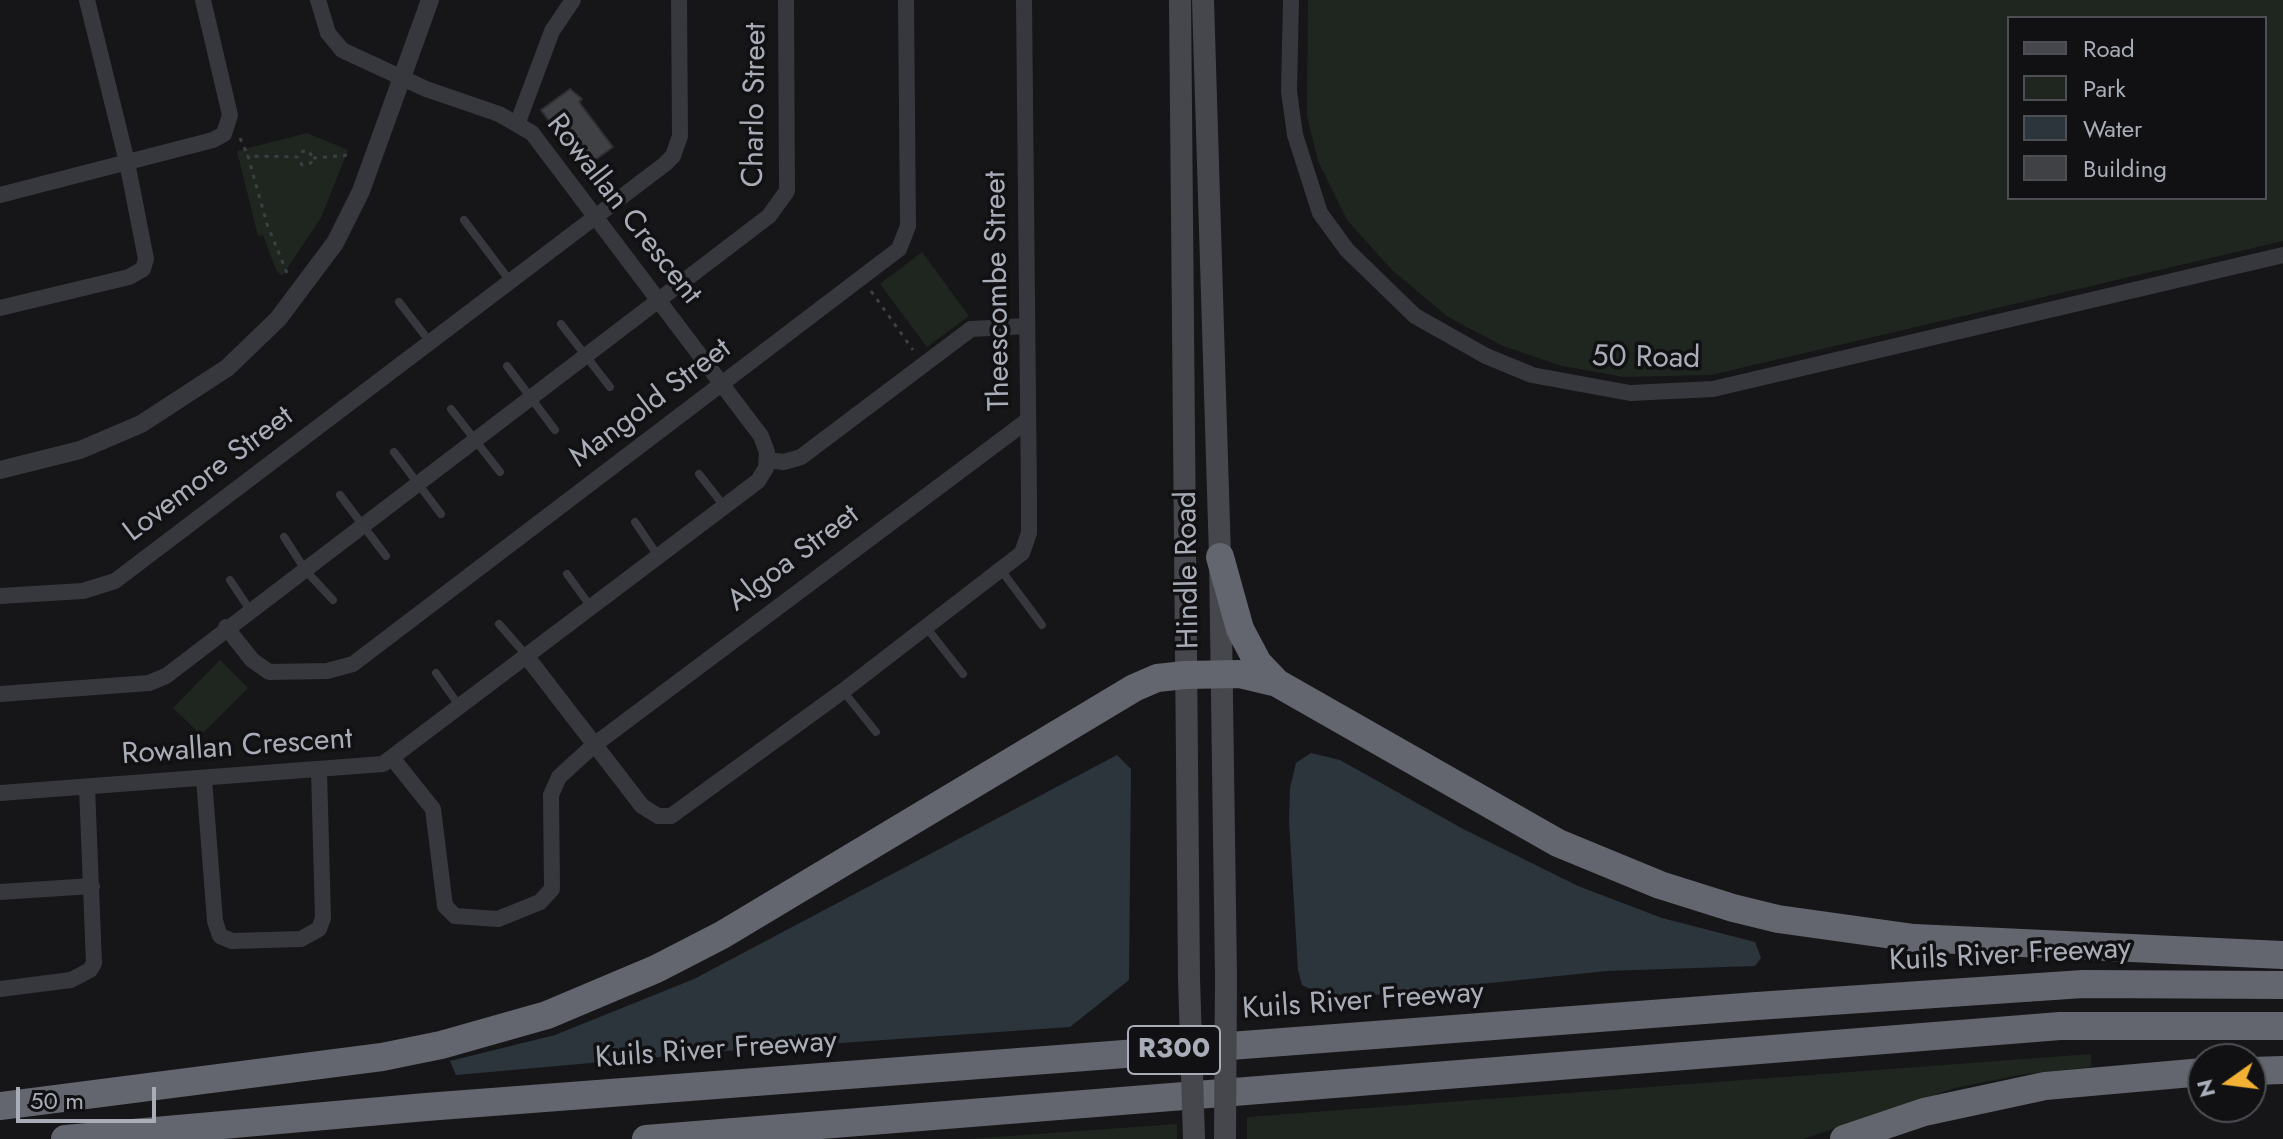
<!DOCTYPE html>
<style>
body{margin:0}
#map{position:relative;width:2283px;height:1139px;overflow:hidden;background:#161618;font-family:Jost,sans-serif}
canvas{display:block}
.legend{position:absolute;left:2007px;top:16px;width:260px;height:184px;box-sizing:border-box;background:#111113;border:2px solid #4d4f55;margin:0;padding:10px 14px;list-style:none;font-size:24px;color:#a8adb8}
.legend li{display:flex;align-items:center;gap:16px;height:40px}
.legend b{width:40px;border:2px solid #4d4f55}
.north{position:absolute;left:2187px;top:1043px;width:80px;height:80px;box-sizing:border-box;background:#111113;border:2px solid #4d4f55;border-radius:50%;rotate:256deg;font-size:22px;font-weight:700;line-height:32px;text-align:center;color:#a8adb8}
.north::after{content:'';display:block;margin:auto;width:28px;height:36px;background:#f2b134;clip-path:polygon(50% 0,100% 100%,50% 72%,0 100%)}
.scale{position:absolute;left:16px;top:1087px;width:140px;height:36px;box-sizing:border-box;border:4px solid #a8adb8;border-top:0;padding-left:10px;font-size:24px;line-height:28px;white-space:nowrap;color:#a8adb8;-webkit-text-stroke:6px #111113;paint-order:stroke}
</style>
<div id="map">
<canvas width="2283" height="1139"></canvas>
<ul class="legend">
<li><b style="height:10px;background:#45474d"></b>Road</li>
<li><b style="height:22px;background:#1e261f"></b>Park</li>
<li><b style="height:22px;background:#2c353c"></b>Water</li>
<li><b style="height:22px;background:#404145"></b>Building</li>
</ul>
<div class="north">N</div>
<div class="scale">50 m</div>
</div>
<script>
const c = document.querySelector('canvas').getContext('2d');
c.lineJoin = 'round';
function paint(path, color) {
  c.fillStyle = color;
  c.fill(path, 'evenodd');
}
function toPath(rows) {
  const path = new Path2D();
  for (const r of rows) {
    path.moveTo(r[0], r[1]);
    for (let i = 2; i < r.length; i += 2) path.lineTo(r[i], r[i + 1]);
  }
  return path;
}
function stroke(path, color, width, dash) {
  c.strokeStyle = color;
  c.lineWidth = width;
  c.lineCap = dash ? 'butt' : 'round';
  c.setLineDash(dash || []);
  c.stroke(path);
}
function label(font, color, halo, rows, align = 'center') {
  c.font = font + ' Jost,sans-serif';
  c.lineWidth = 7;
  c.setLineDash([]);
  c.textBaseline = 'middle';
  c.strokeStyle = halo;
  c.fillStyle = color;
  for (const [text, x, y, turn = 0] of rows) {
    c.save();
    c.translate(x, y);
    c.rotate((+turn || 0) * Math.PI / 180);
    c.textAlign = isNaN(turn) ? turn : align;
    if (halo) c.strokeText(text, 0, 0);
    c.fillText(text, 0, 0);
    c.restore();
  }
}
const green = toPath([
 [1308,0,2283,0,2283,241,1711,375,1624,377,1562,366,1503,346,1448,317,1392,270,1347,220,1318,161,1307,116],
 [2265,18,2265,198,2009,198,2009,18],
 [307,133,348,150,321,218,282,276,276,270,263,235,258,236,237,151],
 [922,252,969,316,927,347,880,284],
 [220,660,248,688,201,735,173,708],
 [2091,1054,2091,1067,2025,1074,1955,1088,1803,1139,1247,1139,1247,1117],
 [1177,1124,1177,1139,968,1139]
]);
const water = toPath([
 [1311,753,1340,760,1465,830,1578,886,1662,918,1755,942,1761,958,1755,966,1607,971,1364,996,1321,994,1302,985,1298,970,1289,820,1290,788,1296,763],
 [1117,755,1131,769,1129,980,1070,1027,726,1051,456,1075,450,1061,555,1035,694,979]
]);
const building = toPath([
 [570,89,582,99,579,102,613,147,584,168,541,110,570,89]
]);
const path = toPath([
 [240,138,248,156],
 [313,158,351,155],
 [287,273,267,224,248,156,297,157,298,153,308,150,313,158,311,163,302,165,297,157],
 [871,291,913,350]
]);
const service = toPath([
 [464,220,510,281],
 [399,302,430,342],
 [561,324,610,387],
 [507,366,555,430],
 [451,409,500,472],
 [394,452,441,514],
 [699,474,724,506],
 [340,495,386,556],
 [635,522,658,556],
 [284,537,306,571,333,600],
 [1001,570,1042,625],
 [567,574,591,607],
 [230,580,250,610],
 [499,624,527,656],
 [926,627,963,674],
 [436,673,460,707],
 [843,691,876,732]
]);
const minor = toPath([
 [1291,0,1289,91,1295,135,1320,213,1347,250,1415,316,1486,356,1532,375,1630,393,1713,389,2283,255],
 [518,122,552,31,573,0],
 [0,195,213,140,224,134,230,115,203,0],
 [0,308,129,277,143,269,146,259,127,162,87,0],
 [767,460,784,462,801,457,971,329,1027,326],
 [0,596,83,591,115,581,665,164,673,156,680,136,679,0],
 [226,627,252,660,269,672,327,671,353,664,899,249,908,226,906,0],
 [527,657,642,806,658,816,671,816,843,691,1022,553,1029,533,1029,499,1024,0],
 [0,694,149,683,166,676,769,216,787,191,786,0],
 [393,759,433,809,445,906,455,916,498,919,540,902,552,889,551,795,559,777,594,745,1028,420],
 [204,779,215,921,220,936,232,941,301,939,319,929,323,918,319,771],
 [0,793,383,764,758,481,766,468,767,452,761,436,532,133,499,114,426,89,342,50,328,33,318,0],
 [0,892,92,886],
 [0,989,71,980,90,970,94,963,87,787]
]);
const tertiary = toPath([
 [0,470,80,450,141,424,227,368,278,319,335,243,361,191,430,0]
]);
const secondary = toPath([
 [1180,0,1189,978],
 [1203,0,1220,557,1226,976]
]);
const motorway = toPath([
 [1220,557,1240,629,1258,663,1277,683],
 [2251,1071,2283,1070],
 [0,1106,382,1057,441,1045,547,1015,656,969,722,935,1134,688,1157,678,1185,675,1239,674,1277,683,1558,843,1660,885,1733,908,1778,919,1914,938,2283,955],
 [65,1139,426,1107,1757,1006,2083,984,2283,985],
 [646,1139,2060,1026,2283,1026],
 [1844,1139,1924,1112,2045,1086,2203,1072]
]);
const secondaryBridge = toPath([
 [1189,978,1194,1139],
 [1225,1139,1226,976]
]);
const shields = [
 [1174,1050,92]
];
const shieldNames = [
 ["R300",1174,1050]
];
const streetNames = [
 ["Charlo Street",756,105,-89],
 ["Rowallan Crescent",623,210,52],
 ["Theescombe Street",999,291,-91],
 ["50 Road",1646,359,1],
 ["Mangold Street",651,404,-37],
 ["Lovemore Street",209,475,-37],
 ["Algoa Street",794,559,-37],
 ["Hindle Road",1189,570,-91],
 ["Rowallan Crescent",237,748,-4],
 ["Kuils River Freeway",2010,956,-3],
 ["Kuils River Freeway",1363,1002,-4],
 ["Kuils River Freeway",716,1051,-4]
];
paint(green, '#1e261f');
paint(water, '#2c353c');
paint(building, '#404145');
stroke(building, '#303034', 2);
stroke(path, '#3d3f44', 3, [4, 6]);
stroke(service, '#37383d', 8);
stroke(minor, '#37383d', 16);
stroke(tertiary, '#37383d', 18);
stroke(secondary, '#45474d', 22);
stroke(motorway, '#63666e', 28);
stroke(secondaryBridge, '#45474d', 22);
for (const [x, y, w] of shields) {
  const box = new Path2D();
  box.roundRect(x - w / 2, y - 24, w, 48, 6);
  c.fillStyle = '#111113';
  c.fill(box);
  stroke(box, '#a8adb8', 2);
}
label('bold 28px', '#a8adb8', null, shieldNames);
label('30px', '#a8adb8', '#111113', streetNames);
</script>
